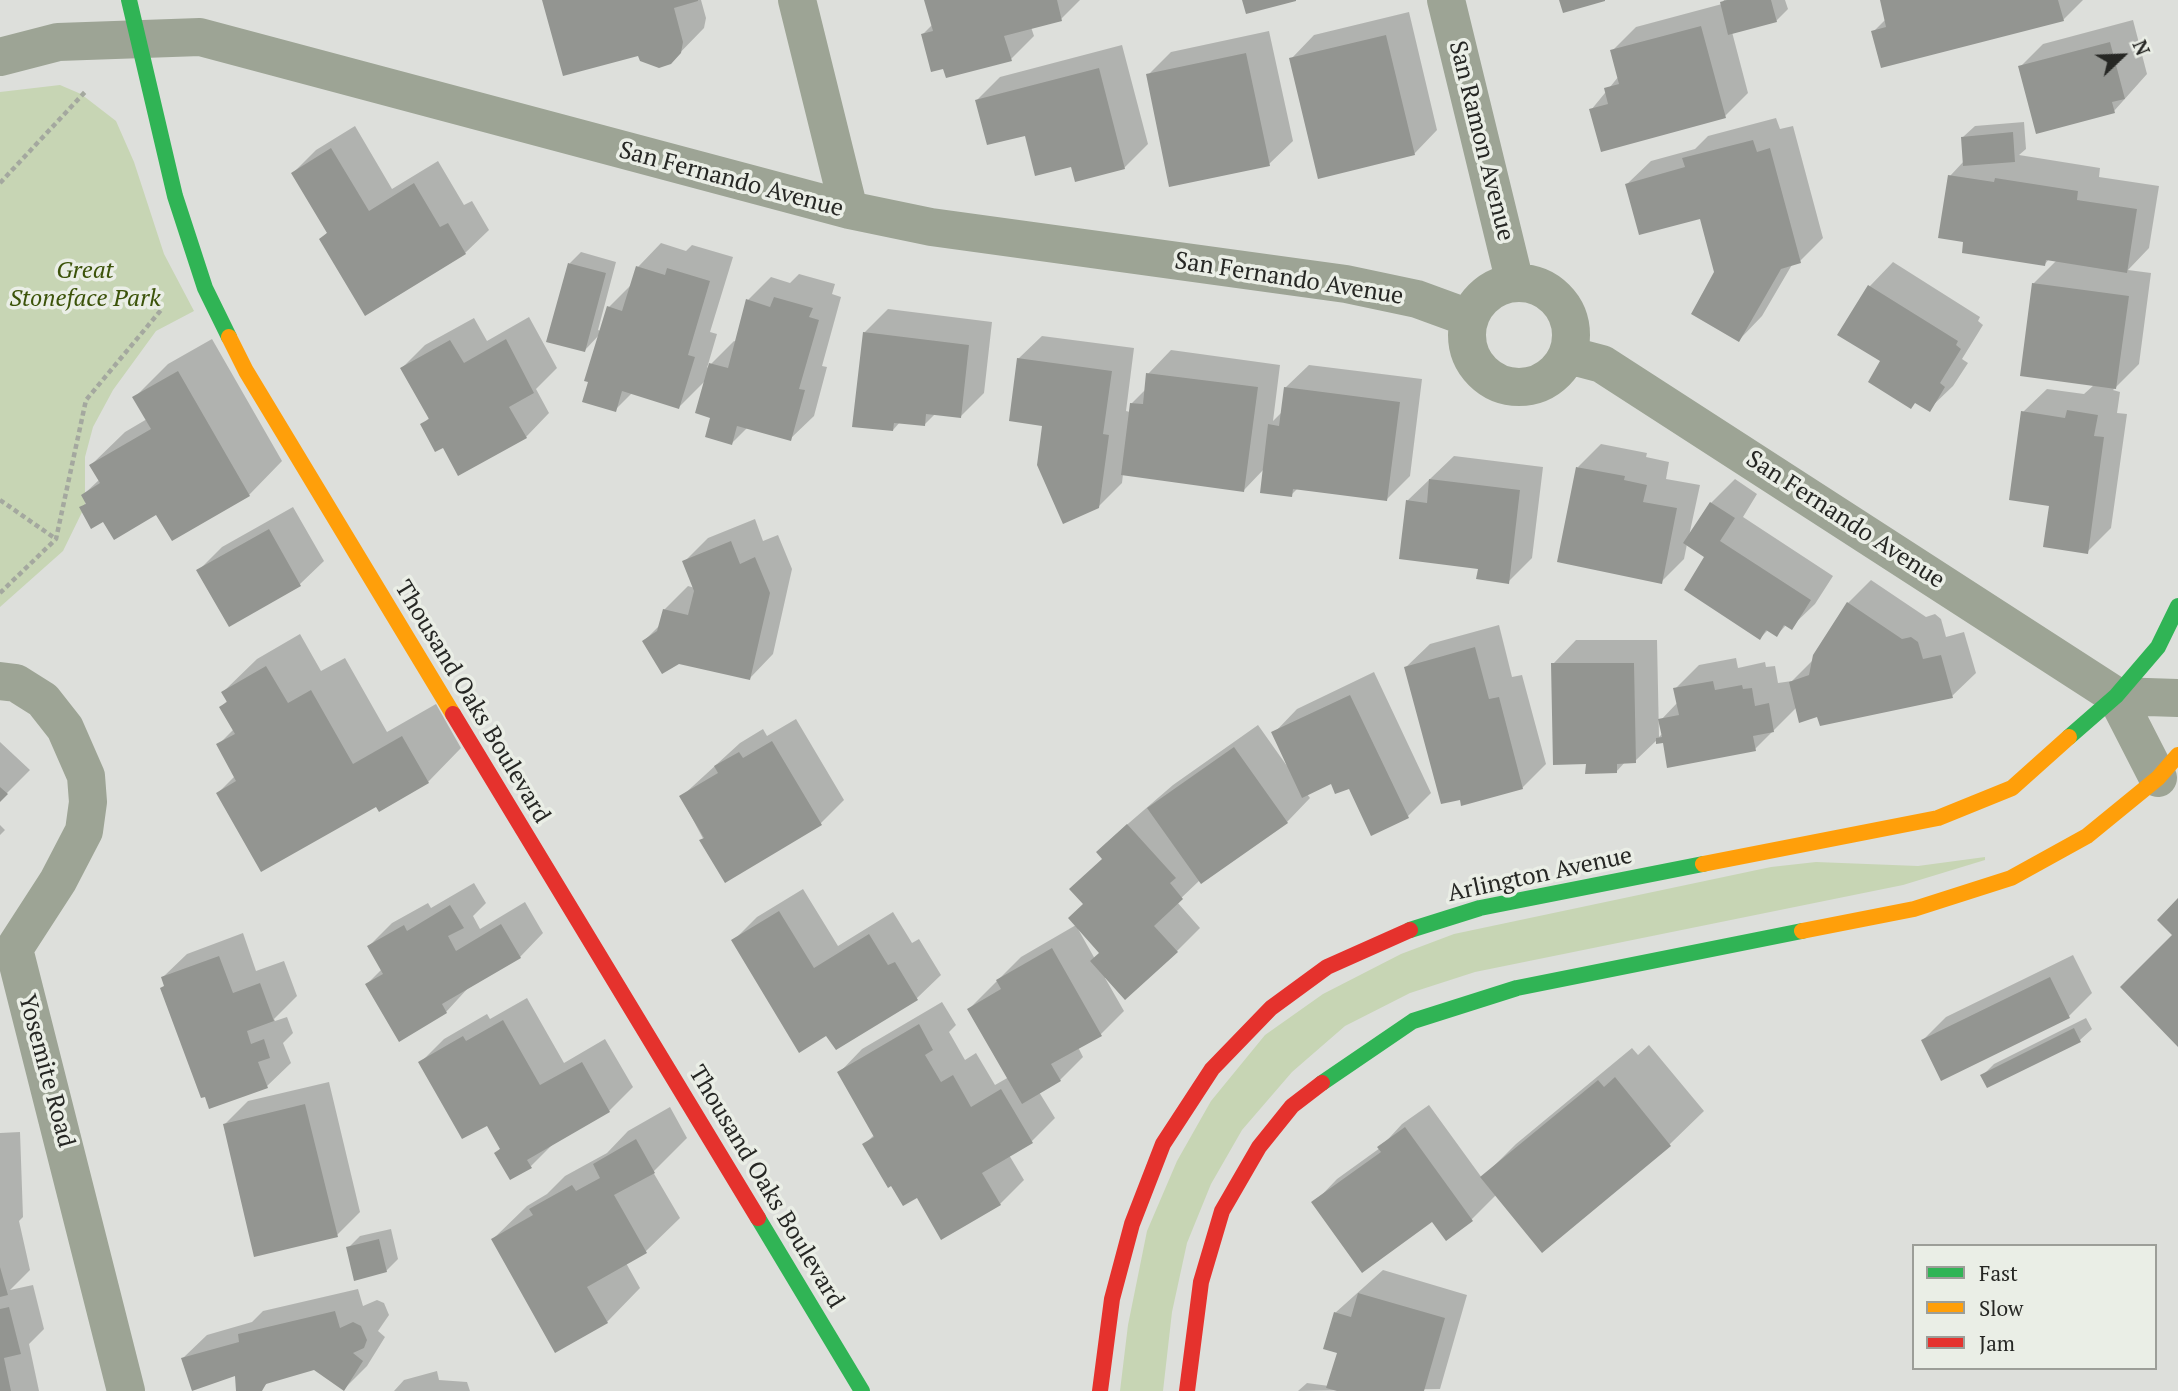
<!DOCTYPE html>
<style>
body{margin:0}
#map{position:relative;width:2178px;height:1391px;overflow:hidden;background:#dddfdb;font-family:"PT Serif",serif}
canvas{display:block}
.legend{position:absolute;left:1912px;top:1244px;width:245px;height:126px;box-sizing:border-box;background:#eaeee6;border:2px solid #9c9e98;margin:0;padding:9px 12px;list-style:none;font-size:21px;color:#262724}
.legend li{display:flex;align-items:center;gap:14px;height:35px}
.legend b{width:35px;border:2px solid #9c9e98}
.north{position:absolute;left:2087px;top:21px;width:70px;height:70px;-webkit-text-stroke:5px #eaeee6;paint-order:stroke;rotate:67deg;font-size:19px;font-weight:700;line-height:28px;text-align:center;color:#262724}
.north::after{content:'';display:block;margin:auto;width:24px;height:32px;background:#262724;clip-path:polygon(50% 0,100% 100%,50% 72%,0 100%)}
</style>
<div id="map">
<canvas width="2178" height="1391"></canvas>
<ul class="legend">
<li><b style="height:9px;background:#30b455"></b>Fast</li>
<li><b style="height:9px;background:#ff9f0a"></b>Slow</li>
<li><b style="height:9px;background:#e5322d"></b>Jam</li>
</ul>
<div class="north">N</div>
</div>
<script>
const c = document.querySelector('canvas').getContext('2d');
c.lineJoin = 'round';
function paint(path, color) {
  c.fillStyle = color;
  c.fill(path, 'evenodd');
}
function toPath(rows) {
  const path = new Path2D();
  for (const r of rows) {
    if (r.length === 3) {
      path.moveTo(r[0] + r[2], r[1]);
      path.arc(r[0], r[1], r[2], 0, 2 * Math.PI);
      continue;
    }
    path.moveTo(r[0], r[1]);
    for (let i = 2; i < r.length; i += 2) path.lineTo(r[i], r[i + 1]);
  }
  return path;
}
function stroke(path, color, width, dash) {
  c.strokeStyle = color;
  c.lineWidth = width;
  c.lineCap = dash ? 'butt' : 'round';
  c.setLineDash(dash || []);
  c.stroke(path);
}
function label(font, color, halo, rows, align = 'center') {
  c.font = font + ' "PT Serif",serif';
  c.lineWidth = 7;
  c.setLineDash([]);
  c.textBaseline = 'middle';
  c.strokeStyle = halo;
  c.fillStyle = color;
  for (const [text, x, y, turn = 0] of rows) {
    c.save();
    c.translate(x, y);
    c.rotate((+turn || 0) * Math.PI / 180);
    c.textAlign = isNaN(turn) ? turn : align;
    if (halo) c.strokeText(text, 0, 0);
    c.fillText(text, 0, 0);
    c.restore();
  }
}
const green = toPath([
 [60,85,81,94,116,121,134,162,164,254,194,311,156,331,113,390,93,427,85,457,85,506,63,551,0,607,0,92],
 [1985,857,1985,860,1903,885,1475,972,1410,993,1345,1026,1292,1072,1242,1130,1211,1184,1187,1243,1172,1312,1163,1391,1120,1391,1128,1325,1147,1231,1177,1161,1211,1101,1265,1035,1323,994,1401,954,1454,934,1771,867,1816,862,1918,866]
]);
const shadow = toPath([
 [544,0,701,0,706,18,704,28,670,63,639,54],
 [926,0,1080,0,1061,19,1031,27,1034,36,1011,59,944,67,923,34,933,24],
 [1724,0,1785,0,1788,9,1776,21,1732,32,1748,93,1725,116,1591,110,1619,76,1612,51,1636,27,1722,4],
 [1881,0,2083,0,2063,20,1873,32,1886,19],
 [1409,12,1437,130,1414,154,1291,59,1314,35],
 [2133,20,2147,74,2114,111,2020,67,2043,44],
 [1269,31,1293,141,1269,164,1148,75,1171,52],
 [1122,45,1148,144,1124,168,1072,164,977,100,1000,77],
 [1776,118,1780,129,1793,126,1823,238,1800,261,1793,263,1762,316,1739,340,1701,217,1627,184,1651,161,1695,149,1708,136],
 [2024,122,2026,149,2019,155,2100,168,2099,177,2159,186,2149,248,2128,270,2151,273,2139,364,2113,390,2120,392,2117,413,2127,414,2111,528,2087,552,2051,505,2023,412,2047,389,2084,394,2094,385,2033,284,2057,260,2049,259,2045,264,1965,240,1950,176,1964,161,1963,137,1975,126],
 [355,126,392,189,438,161,464,205,472,201,489,230,465,253,321,239,328,232,293,173,316,150],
 [661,243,686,251,692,245,733,257,710,332,717,334,707,368,734,341,737,342,748,300,771,277,790,283,799,274,835,284,832,294,841,297,822,366,827,367,814,416,790,439,748,427,732,443,712,417,706,380,679,407,633,392,615,410,600,334,585,350,570,263,581,252,616,262,598,330,601,331,609,307,632,284,638,267],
 [1893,262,1980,317,1978,321,1983,325,1962,359,1968,363,1953,386,1929,409,1883,361,1839,335,1870,286],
 [888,309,992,322,984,393,960,417,935,414,924,425,900,422,893,430,864,333],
 [529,317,557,368,536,389,549,413,526,437,444,446,423,424,430,417,402,368,425,345,474,318,487,341],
 [1042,336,1134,348,1126,411,1130,412,1131,404,1146,389,1148,374,1171,350,1280,365,1273,421,1283,411,1285,388,1309,365,1422,379,1410,476,1387,499,1298,488,1291,495,1264,469,1244,490,1123,474,1122,483,1098,507,1044,424,1018,359],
 [212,339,282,461,249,495,104,520,81,508,87,502,83,495,100,479,91,465,125,432,147,419,135,397,168,364],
 [1601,444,1647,453,1646,457,1669,462,1666,479,1700,485,1689,536,1711,503,1735,479,1757,494,1743,517,1833,576,1815,604,1791,627,1787,624,1777,635,1769,629,1760,638,1707,556,1687,544,1684,559,1661,582,1578,467],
 [1454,456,1543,467,1532,558,1508,582,1480,567,1407,501],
 [293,507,324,561,300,584,230,625,199,570,222,547],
 [755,519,763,541,778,535,792,569,773,654,750,678,644,641,660,625,664,610,688,586,695,588,684,562,708,538],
 [1871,580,1926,617,1935,614,1941,619,1946,637,1964,632,1976,673,1952,696,1818,714,1797,707,1755,749,1658,739,1635,761,1626,761,1616,772,1587,763,1553,664,1576,640,1657,640,1659,737,1663,733,1659,722,1678,702,1675,689,1699,665,1736,658,1738,668,1765,662,1766,667,1775,666,1778,683,1792,681,1814,659,1848,603],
 [1499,625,1512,677,1522,675,1546,764,1522,788,1406,667,1430,644],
 [300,634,321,671,345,658,387,732,436,704,461,748,428,782,377,805,218,793,235,776,218,745,234,729,221,707,228,700,223,692,257,659],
 [1374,672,1431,793,1408,816,1350,787,1332,782,1307,794,1310,798,1287,822,1200,880,1177,902,1200,928,1177,951,1105,978,1124,1011,1101,1034,1078,1047,1083,1057,1060,1080,1039,1092,1055,1118,1031,1142,1009,1155,1024,1180,1000,1204,942,1237,918,1196,864,1145,875,1134,839,1073,862,1049,942,1002,956,1025,949,1032,965,1060,976,1053,995,1085,1009,1077,969,1009,1021,957,1076,925,1103,858,1122,829,1173,785,1258,725,1287,766,1274,733,1297,709],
 [1079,928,1101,953,1095,959,1078,929],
 [796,719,844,800,821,823,725,880,681,797,740,743,763,729,767,736],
 [0,742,30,770,0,800],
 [0,825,5,830,0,835],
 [474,883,486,903,473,916,480,929,525,902,543,933,520,957,469,987,446,1012,367,984,382,969,369,946,392,923,428,903,431,908],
 [803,889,838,946,893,912,912,943,919,939,941,975,917,998,836,1048,827,1034,734,940,757,917],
 [243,933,256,971,284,961,297,996,274,1019,275,1021,287,1017,293,1033,283,1043,291,1063,267,1086,166,985,163,977,187,954],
 [2073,955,2092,993,2069,1016,1923,1040,1946,1017],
 [527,998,564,1063,605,1039,633,1087,609,1111,554,1143,531,1166,496,1153,501,1148,487,1123,420,1063,444,1039,487,1014,490,1019],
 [2086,1018,2092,1029,2080,1040,1988,1086,1983,1075,1994,1064],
 [1649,1045,1704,1111,1670,1144,1542,1250,1496,1195,1471,1220,1433,1220,1314,1203,1337,1179,1380,1148,1402,1124,1429,1105,1482,1178,1516,1144,1632,1048,1638,1055],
 [329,1082,360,1212,337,1235,225,1124,248,1101],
 [670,1107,687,1138,653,1172,680,1218,646,1251,626,1263,640,1288,607,1322,493,1239,527,1206,547,1194,565,1176,607,1153,628,1131],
 [20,1132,23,1217,19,1221,30,1270,10,1290,33,1285,44,1329,29,1344,39,1391,0,1391,0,1133],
 [391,1229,398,1259,386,1271,348,1248,360,1236],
 [1383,1270,1467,1295,1440,1389,1298,1391,1307,1383,1329,1386,1339,1352,1335,1313],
 [358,1289,363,1306,377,1300,384,1303,389,1315,378,1331,385,1337,367,1366,344,1389,314,1368,269,1381,260,1391,240,1391,237,1374,183,1358,207,1335,252,1322,263,1311],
 [437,1371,439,1380,467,1382,470,1391,394,1391,404,1380]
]);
const building = toPath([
 [542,0,698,0,698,1,674,8,683,42,681,53,671,64,659,68,640,61,638,56,563,76],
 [924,0,1057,0,1062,21,1004,36,1012,61,946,78,943,69,931,72,921,34,933,31],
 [1242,0,1296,0,1296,1,1246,14],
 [1559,0,1605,0,1605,1,1563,13],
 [1727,0,1771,0,1777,22,1728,35,1720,2],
 [1880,0,2058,0,2064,21,1881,68,1871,31,1886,27],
 [1701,26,1726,118,1601,152,1589,109,1608,104,1604,88,1619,84,1610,50],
 [1386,35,1415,155,1318,179,1289,58],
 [2110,42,2125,99,2112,102,2115,113,2036,134,2018,66],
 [1246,53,1270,166,1169,187,1146,74],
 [1099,68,1125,169,1075,182,1071,167,1035,176,1025,136,987,145,975,100],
 [2013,132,2015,162,1963,166,1961,137],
 [1753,140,1757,152,1770,148,1801,263,1781,269,1739,342,1691,314,1714,272,1700,219,1639,235,1625,184,1685,167,1682,158],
 [331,148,369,211,414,183,440,227,448,223,466,254,365,316,319,239,327,233,291,173],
 [1948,175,1994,182,1995,178,2078,191,2077,200,2137,209,2127,273,2046,260,2045,266,1962,253,1963,242,1938,238],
 [568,263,606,273,585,352,546,342],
 [636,266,665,275,667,268,710,281,688,355,695,357,679,409,622,391,616,412,582,402,588,382,584,381,607,306,622,311],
 [2032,283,2129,296,2116,389,2020,376],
 [1868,285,1958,341,1956,345,1961,349,1940,383,1945,387,1930,412,1915,403,1911,409,1868,382,1880,361,1837,335],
 [774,297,813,308,809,317,819,320,799,389,805,390,791,441,737,426,732,445,705,437,710,418,695,413,709,363,728,368,746,299,770,307],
 [863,332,969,345,961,418,926,414,925,426,894,423,893,431,852,427],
 [506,339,534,393,509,407,527,438,458,476,443,448,435,452,420,424,429,419,400,368,450,340,464,363],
 [1017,358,1112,371,1103,434,1109,435,1099,508,1063,524,1037,465,1042,426,1009,421],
 [178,371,250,496,172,541,156,515,114,540,103,522,91,529,79,507,86,504,81,495,100,483,89,465,151,429,132,397],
 [1146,373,1258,387,1244,492,1121,475,1130,403,1143,404],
 [1284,387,1400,402,1387,501,1293,489,1292,497,1260,493,1268,424,1279,426],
 [2067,410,2098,415,2094,436,2104,437,2088,554,2043,547,2049,506,2009,500,2021,411,2065,418],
 [1576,467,1625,476,1624,480,1647,485,1643,502,1677,508,1662,584,1557,562],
 [1429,479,1520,490,1509,584,1476,579,1478,569,1399,559,1406,500,1427,503],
 [1710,502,1735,518,1720,541,1811,600,1792,630,1784,625,1777,637,1766,630,1760,640,1684,590,1704,557,1683,543],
 [269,529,301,586,229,627,196,570],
 [731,541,740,564,755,557,770,593,750,680,679,664,662,674,642,641,657,631,663,609,688,615,694,591,682,561],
 [1847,602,1902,639,1911,637,1918,642,1923,659,1941,655,1953,698,1820,726,1817,717,1799,723,1789,682,1809,675,1813,655],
 [1475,647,1489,699,1499,697,1523,789,1461,806,1460,800,1441,804,1404,667],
 [1551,663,1634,663,1636,763,1617,764,1617,773,1585,774,1586,764,1553,765],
 [266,666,288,703,311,690,353,764,402,736,429,783,379,812,376,807,261,872,216,793,236,781,216,744,235,734,219,707,227,702,221,692],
 [1713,681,1715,690,1742,685,1743,689,1752,688,1755,706,1769,703,1774,732,1753,736,1756,751,1667,768,1663,743,1656,744,1656,738,1662,737,1658,719,1679,715,1673,688],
 [1350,695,1409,818,1371,836,1349,789,1335,794,1331,784,1302,798,1271,732],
 [772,741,822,825,725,883,699,840,704,838,679,796,718,773,714,766,739,752,743,758],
 [1234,747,1288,823,1201,884,1147,808],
 [0,787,8,794,0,802],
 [1127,824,1176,878,1170,883,1183,899,1154,926,1178,952,1125,1000,1090,961,1099,953,1068,918,1083,904,1069,889,1102,859,1096,852],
 [2178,898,2178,1047,2120,987,2172,935,2157,920],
 [450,905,464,928,448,936,456,951,501,924,521,958,442,1004,447,1013,399,1042,365,984,383,974,367,946,404,925,407,931],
 [779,911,814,968,869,934,888,965,895,962,918,1000,836,1050,826,1036,799,1053,731,940],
 [1052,948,1102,1036,1051,1064,1061,1081,1022,1104,967,1009,1001,989,996,980],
 [219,956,233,993,260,983,274,1021,247,1031,251,1044,264,1039,270,1058,258,1062,268,1088,209,1109,205,1097,201,1098,160,988,164,986,161,977],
 [2050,977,2070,1018,1941,1081,1921,1040],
 [503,1020,540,1085,582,1062,610,1112,527,1160,532,1168,510,1180,494,1153,500,1149,487,1126,462,1139,418,1062,463,1036,466,1041],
 [919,1024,933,1050,925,1055,941,1082,953,1075,971,1107,1001,1089,1033,1143,982,1173,1001,1205,941,1240,917,1198,903,1206,891,1186,888,1188,862,1144,874,1137,837,1072],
 [2074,1028,2081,1042,1987,1088,1980,1075],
 [1615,1077,1671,1146,1542,1253,1480,1177,1598,1080,1604,1087],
 [305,1104,338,1237,254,1257,223,1124],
 [1405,1127,1473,1221,1446,1241,1432,1222,1362,1273,1311,1202,1381,1152,1377,1147],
 [636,1139,655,1173,614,1195,647,1253,587,1287,608,1323,555,1353,491,1239,533,1215,529,1209,572,1185,576,1191,600,1178,593,1164],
 [379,1239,387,1272,354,1281,346,1247],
 [0,1267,8,1295,0,1297],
 [1358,1293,1445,1318,1424,1391,1337,1391,1326,1388,1337,1353,1323,1349,1334,1312,1351,1317],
 [9,1307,21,1354,4,1358,11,1391,0,1391,0,1309],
 [335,1311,340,1328,353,1322,361,1326,367,1340,364,1348,353,1353,363,1361,344,1391,314,1370,266,1384,262,1391,236,1391,235,1376,192,1391,181,1358,239,1342,238,1334]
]);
const path = toPath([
 [0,183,85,92],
 [0,500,56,539],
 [0,593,56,539,86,400,161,310]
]);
const street = toPath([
 [797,0,849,210],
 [1446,0,1515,283],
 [0,57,58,42,200,37,849,210,931,227,1346,284,1417,299,1469,318],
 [1519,335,52],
 [1568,355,1602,364,2116,696,2158,778],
 [0,681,16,683,43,700,65,728,86,776,88,802,84,831,58,881,14,949,126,1391],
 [2116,696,2178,698]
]);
const fast = toPath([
 [129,0,175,196,205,288,229,337],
 [2069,737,2116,696,2158,647,2178,606],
 [1410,930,1480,908,1703,864],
 [1322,1083,1413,1021,1517,988,1802,931],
 [758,1218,862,1391]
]);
const slow = toPath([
 [229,337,246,371,453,714],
 [1703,864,1938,818,2012,788,2069,737],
 [1802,931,1914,909,2011,878,2087,836,2158,778,2178,755]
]);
const jam = toPath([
 [453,714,758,1218],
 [1100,1391,1112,1299,1132,1224,1163,1144,1212,1069,1271,1008,1327,967,1410,930],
 [1187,1391,1201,1282,1222,1211,1259,1147,1292,1106,1322,1083]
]);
const streetNames = [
 ["San Ramon Avenue",1481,141,76],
 ["San Fernando Avenue",731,180,15],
 ["San Fernando Avenue",1289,279,9],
 ["San Fernando Avenue",1845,520,33],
 ["Thousand Oaks Boulevard",472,702,59],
 ["Arlington Avenue",1540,875,-12],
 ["Yosemite Road",46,1071,75],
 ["Thousand Oaks Boulevard",766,1187,59]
];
const parkNames = [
 ["Great",85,271],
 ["Stoneface Park",85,299]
];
paint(green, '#c7d5b4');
paint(shadow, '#0003');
paint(building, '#939591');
stroke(path, '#a4a89f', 4.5, [5, 3.5]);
stroke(street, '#9da495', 38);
stroke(fast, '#30b455', 16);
stroke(slow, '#ff9f0a', 16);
stroke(jam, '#e5322d', 16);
label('24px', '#262724', '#eaeee6', streetNames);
label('italic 24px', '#3c530a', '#eaeee6', parkNames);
</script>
